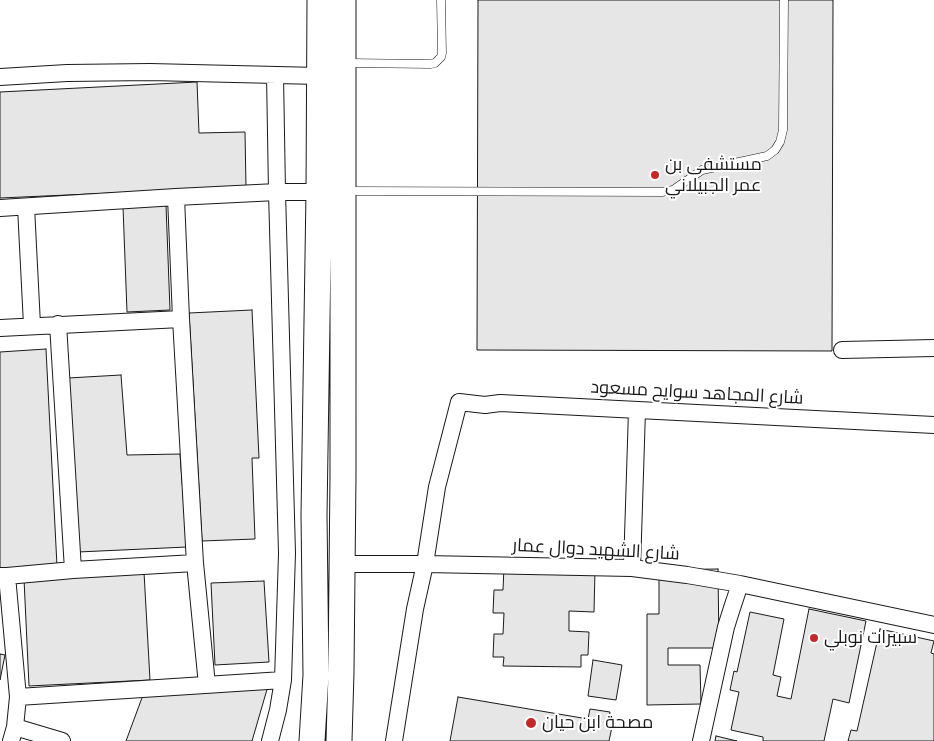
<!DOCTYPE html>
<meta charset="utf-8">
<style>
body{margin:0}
canvas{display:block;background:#fff}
</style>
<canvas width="934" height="741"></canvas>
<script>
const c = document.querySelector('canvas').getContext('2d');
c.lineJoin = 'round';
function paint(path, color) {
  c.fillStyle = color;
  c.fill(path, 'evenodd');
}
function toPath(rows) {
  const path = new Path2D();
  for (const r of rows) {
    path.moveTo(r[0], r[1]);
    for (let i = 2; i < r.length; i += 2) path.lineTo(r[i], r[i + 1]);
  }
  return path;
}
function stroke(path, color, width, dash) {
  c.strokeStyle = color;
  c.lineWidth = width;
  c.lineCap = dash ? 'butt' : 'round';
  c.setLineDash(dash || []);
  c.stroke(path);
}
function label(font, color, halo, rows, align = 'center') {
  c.font = font + ' "IBM Plex Serif",Cairo,serif';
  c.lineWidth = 4;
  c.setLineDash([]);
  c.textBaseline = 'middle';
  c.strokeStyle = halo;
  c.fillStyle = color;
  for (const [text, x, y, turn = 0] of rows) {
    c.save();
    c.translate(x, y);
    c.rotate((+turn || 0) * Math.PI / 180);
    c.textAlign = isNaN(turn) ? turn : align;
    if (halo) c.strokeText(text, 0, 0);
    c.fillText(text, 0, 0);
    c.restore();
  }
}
const building = toPath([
 [478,0,833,0,832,351,477,350,478,0],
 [197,82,199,133,245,132,246,187,0,198,0,92,197,82],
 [166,205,170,310,127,312,123,207,166,205],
 [252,310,259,458,252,458,255,539,202,541,189,313,252,310],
 [46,349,57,566,0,569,0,352,46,349],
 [121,375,127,455,180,454,187,547,78,552,68,378,121,375],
 [504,566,595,570,594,612,569,611,569,631,589,632,588,655,581,655,581,667,503,666,504,657,493,657,494,634,503,634,504,613,493,613,494,590,503,590,504,566],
 [718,569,719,648,668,648,668,665,700,665,701,704,647,705,647,614,659,614,659,577,648,570,718,569],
 [144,572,150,680,29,686,24,579,144,572],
 [264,581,269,662,215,665,211,583,264,581],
 [809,609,866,621,849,703,833,699,824,741,763,741,763,737,731,730,739,692,730,690,734,671,737,672,750,612,784,619,773,675,781,677,777,696,791,699,809,609],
 [880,629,934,641,931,653,934,654,934,741,848,741,851,730,857,731,880,629],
 [0,654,5,655,0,680,0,654],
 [593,660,622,665,616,700,588,696,593,660],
 [268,686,252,741,126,741,143,695,268,686],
 [458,697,588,719,590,709,610,712,608,727,612,727,609,741,450,741,458,697],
 [716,736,737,741,715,741,716,736]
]);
const lane = toPath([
 [347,63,431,64,435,63,441,57,442,53,441,0],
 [347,191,662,192,673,190,702,170,767,156,775,150,780,142,783,130,784,0]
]);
const street = toPath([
 [0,77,67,73,150,72,319,76],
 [176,197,181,319,195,563,207,685],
 [26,207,32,325],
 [0,208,176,197,277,192,319,192],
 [58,324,73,570],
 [0,328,181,319],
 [842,350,934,348],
 [341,564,425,564,632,568,687,575,740,584,934,625],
 [632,568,637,410],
 [0,576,7,576,18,697,15,727,11,741],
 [7,576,73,570,195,563],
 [18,697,283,680],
 [15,727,62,741],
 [270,741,278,710,283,680,287,553,277,192,275,75],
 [394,741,415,609,425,564,437,487,459,402,485,405,500,403,934,425],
 [701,741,726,627,732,608,740,584]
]);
const primary = toPath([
 [312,741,316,675,314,515,319,192,320,0],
 [339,741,341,672,343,476,343,0]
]);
const markers = [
 [655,175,5,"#c62828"],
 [814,638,5,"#c62828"],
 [531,723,6,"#c62828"]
];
const poiNames = [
 ["مستشفى بن",665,165],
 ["عمر الجبيلاني",665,186],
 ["سبيرات نوبلي",824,638],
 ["مصحة ابن حيان",542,723]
];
const streetNames = [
 ["شارع المجاهد سوايح مسعود",697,393,3],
 ["شارع الشهيد دوال عمار",596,550,3]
];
paint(building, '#e6e6e6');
stroke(building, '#1a1a1a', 1);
stroke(lane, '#1a1a1a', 9);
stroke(street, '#1a1a1a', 18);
stroke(primary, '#1a1a1a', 27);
stroke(lane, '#fff', 8);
stroke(street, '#fff', 16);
stroke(primary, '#fff', 25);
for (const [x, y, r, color] of markers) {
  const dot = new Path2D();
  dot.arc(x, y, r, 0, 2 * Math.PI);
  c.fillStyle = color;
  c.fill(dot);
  stroke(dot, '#fff', 2);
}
label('18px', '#1a1a1a', '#fff', poiNames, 'left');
label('18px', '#1a1a1a', '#fff', streetNames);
</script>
